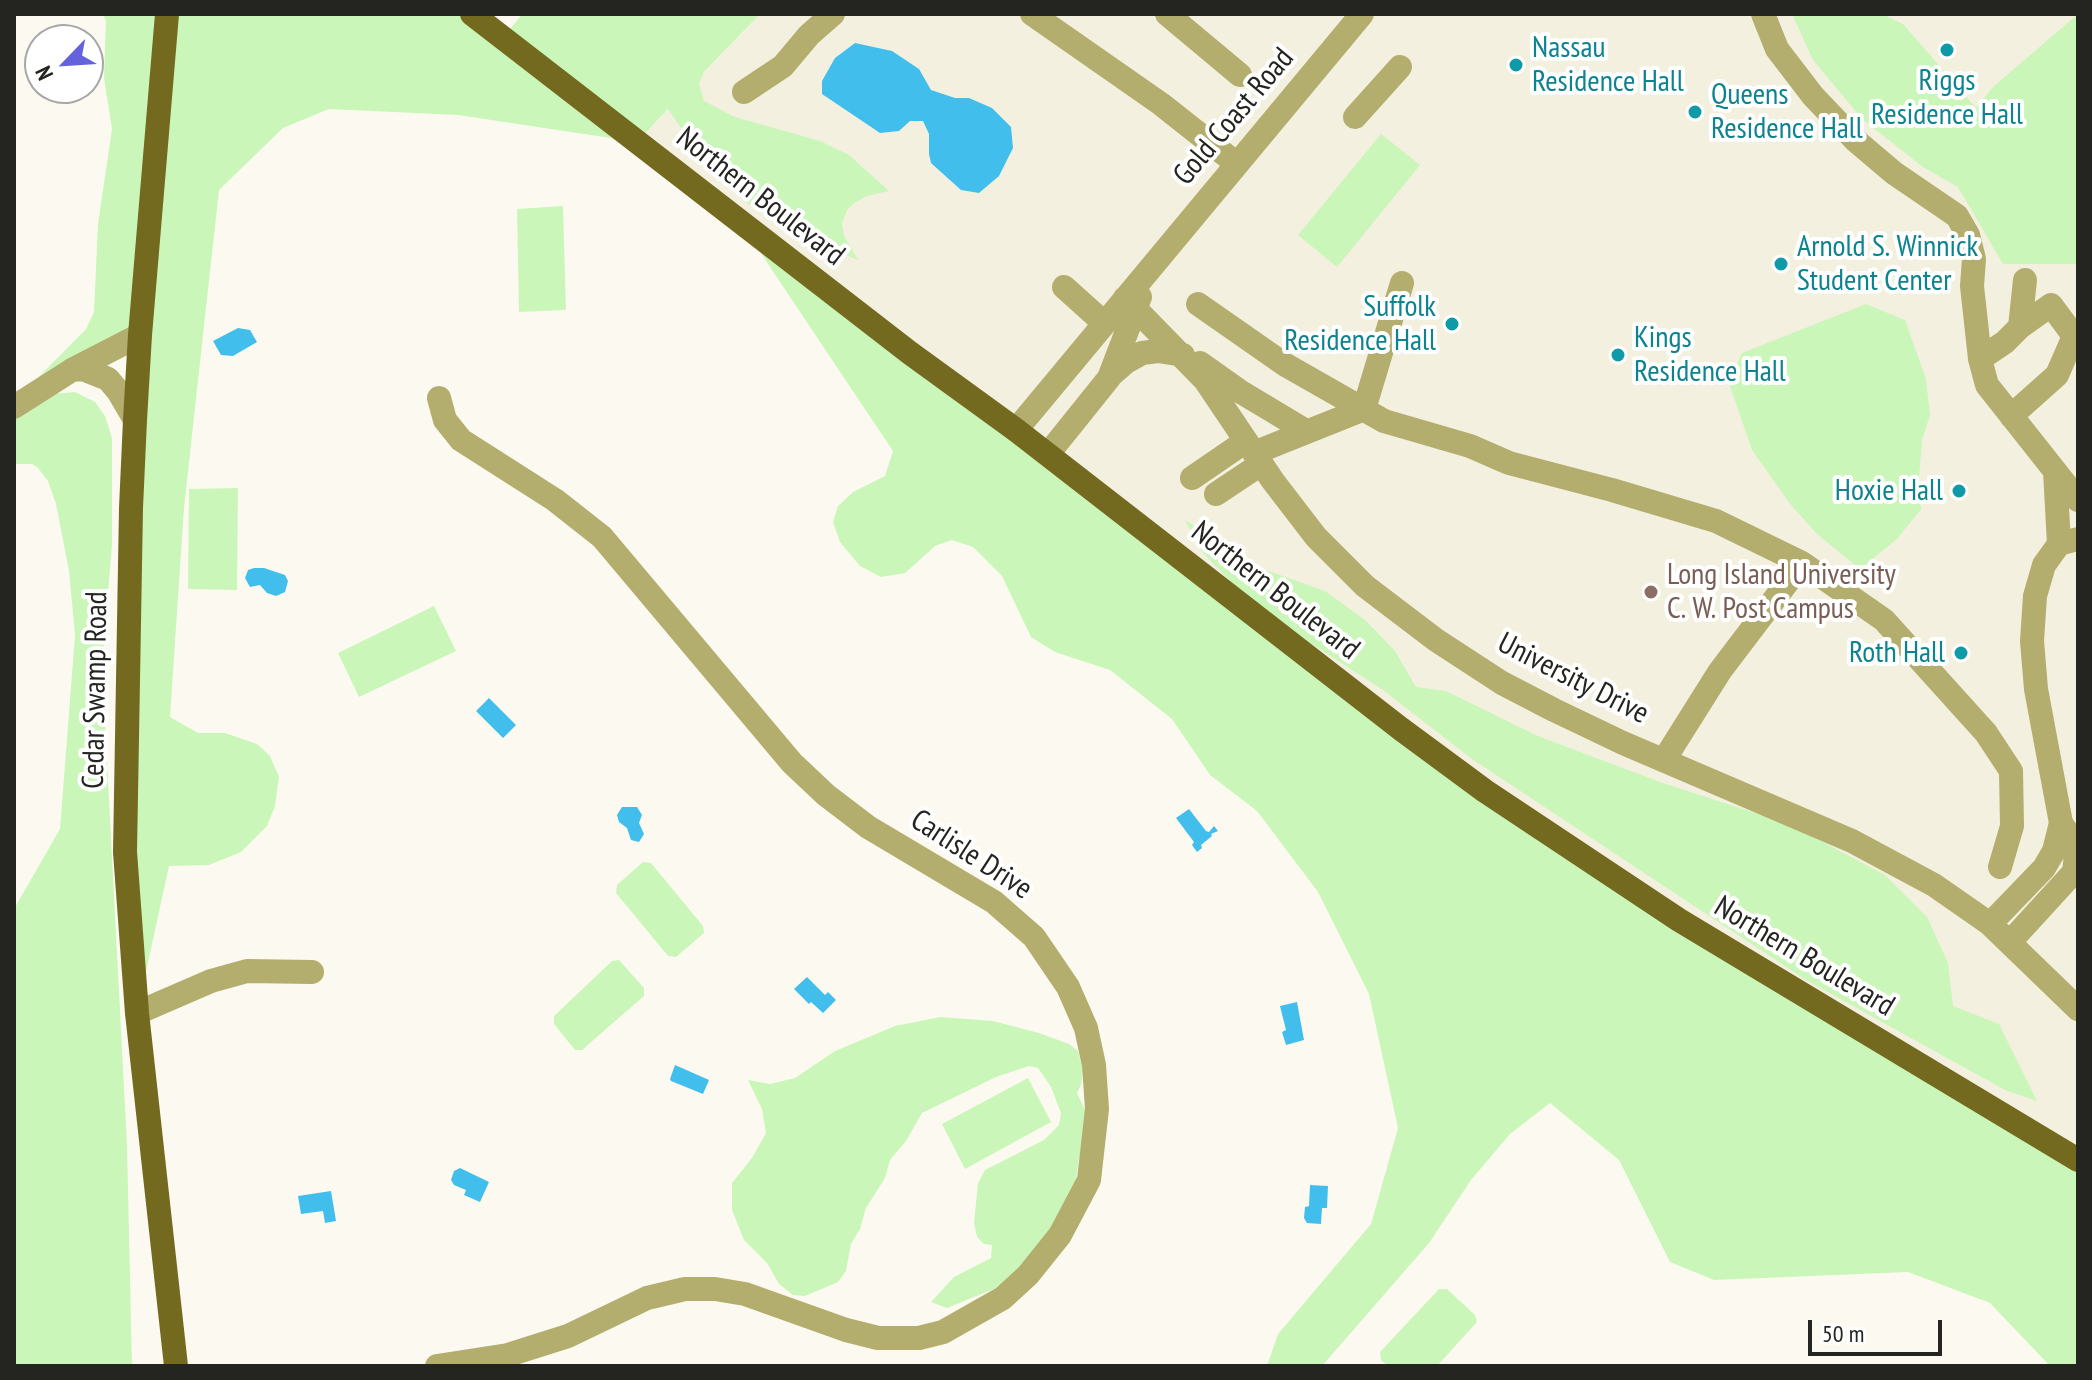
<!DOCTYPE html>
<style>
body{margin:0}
#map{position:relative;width:2092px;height:1380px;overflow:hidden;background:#fcfaf0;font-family:"PT Sans Narrow",sans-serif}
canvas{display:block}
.frame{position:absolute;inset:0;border:16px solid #242420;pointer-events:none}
.north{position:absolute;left:24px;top:24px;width:80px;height:80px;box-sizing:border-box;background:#fff;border:2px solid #a7a7a6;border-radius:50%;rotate:245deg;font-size:22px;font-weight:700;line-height:32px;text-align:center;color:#242420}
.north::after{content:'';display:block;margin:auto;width:28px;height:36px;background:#6463dc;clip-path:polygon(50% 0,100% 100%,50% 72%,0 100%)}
.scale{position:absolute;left:1808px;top:1320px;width:134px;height:36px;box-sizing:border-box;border:4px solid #242420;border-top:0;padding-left:10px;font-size:24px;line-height:28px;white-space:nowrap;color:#242420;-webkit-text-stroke:6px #fff;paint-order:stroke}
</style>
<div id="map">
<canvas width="2092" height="1380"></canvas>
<div class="frame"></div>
<div class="north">N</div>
<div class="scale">50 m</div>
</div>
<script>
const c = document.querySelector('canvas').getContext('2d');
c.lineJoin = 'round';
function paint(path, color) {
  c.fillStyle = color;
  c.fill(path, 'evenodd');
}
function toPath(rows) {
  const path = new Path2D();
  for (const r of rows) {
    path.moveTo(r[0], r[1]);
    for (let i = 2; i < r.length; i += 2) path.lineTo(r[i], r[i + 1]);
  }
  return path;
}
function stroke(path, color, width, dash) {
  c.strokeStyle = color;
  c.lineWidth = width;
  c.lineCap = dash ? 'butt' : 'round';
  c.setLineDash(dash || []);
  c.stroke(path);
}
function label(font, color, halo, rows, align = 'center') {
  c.font = font + ' "PT Sans Narrow",sans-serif';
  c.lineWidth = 8;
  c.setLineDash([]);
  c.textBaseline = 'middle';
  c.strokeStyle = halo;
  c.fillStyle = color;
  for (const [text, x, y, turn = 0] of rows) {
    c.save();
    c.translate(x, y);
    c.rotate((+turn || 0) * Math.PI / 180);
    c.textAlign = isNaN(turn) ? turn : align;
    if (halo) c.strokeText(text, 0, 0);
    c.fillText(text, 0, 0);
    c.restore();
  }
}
const built = toPath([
 [760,14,2078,14,2078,1160,1582,858,637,142]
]);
const green = toPath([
 [103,14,472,14,503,38,522,14,760,14,704,72,699,84,704,101,735,117,820,141,849,155,889,191,867,196,854,203,847,210,842,223,844,236,858,260,811,241,746,202,722,182,705,163,668,109,637,142,458,115,329,109,283,128,219,190,184,508,170,717,198,733,225,733,257,744,270,756,279,777,275,806,267,826,241,852,209,865,169,866,137,1013,130,946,139,343,51,394,75,392,95,402,105,416,112,438,112,545,102,665,127,1145,132,1366,14,1366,14,909,60,829,75,635,69,571,56,504,48,481,38,468,32,464,14,464,14,402,86,329,94,312,98,224,112,129,104,78,106,21],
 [1792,14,1882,14,1903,24,1976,108,1993,87,2078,14,2078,264,2003,264,1958,187,1923,167,1862,119,1813,60],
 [1381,134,1420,165,1337,267,1298,235],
 [563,206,566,310,519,312,517,209],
 [740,222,1401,729,2078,1160,2078,1366,2050,1366,1990,1303,1908,1272,1714,1280,1670,1262,1619,1160,1550,1103,1510,1134,1471,1180,1429,1243,1322,1366,1267,1366,1278,1334,1371,1224,1398,1128,1369,994,1318,892,1257,811,1210,775,1172,719,1110,670,1055,652,1031,637,1002,576,973,547,952,540,935,546,905,573,881,577,860,566,840,542,833,522,838,506,853,492,885,476,893,451],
 [1866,304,1905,320,1926,379,1930,415,1922,440,1918,490,1921,509,1897,539,1860,569,1818,535,1791,505,1752,450,1729,383,1742,353],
 [238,488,237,590,188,589,189,489],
 [1185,520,1260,568,1325,591,1365,620,1395,651,1416,687,1446,691,1538,736,1660,782,1789,824,1885,875,1927,917,1948,963,1953,1006,1999,1024,2037,1101,2005,1090,1806,980,1472,759,1383,690,1312,644,1239,590,1202,552],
 [434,606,456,651,359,697,338,653],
 [643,862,651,863,703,926,704,933,676,957,668,956,616,893,617,885],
 [619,960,644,988,644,996,582,1050,575,1050,554,1024,554,1016,612,961],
 [940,1017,993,1021,1039,1033,1069,1044,1078,1051,1083,1070,1081,1085,1077,1093,1087,1114,1085,1145,1079,1158,1076,1180,1048,1236,1006,1284,947,1308,931,1302,954,1277,991,1258,992,1245,984,1244,977,1237,974,1223,978,1183,985,1170,1044,1140,1059,1125,1061,1113,1051,1087,1038,1068,1029,1066,996,1077,922,1113,906,1141,890,1160,885,1178,866,1208,860,1229,851,1244,846,1271,838,1282,805,1296,793,1295,779,1284,767,1263,744,1240,732,1210,732,1183,752,1158,766,1133,762,1109,748,1080,770,1084,795,1078,835,1051,895,1026],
 [1028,1078,1051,1122,965,1169,942,1124],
 [1439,1289,1447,1289,1475,1315,1477,1322,1437,1366,1388,1366,1381,1360,1380,1352]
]);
const water = toPath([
 [855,43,892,51,919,69,931,90,955,98,969,98,992,108,1011,127,1013,148,999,176,979,193,961,190,931,163,929,154,929,134,923,121,910,121,899,131,880,133,822,94,822,81,835,58],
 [238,328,250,330,257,342,233,356,221,355,213,341],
 [254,568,264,568,285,575,288,581,285,592,276,596,267,593,260,585,250,587,245,578,248,570],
 [489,698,516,725,503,738,476,711],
 [622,807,637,807,642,815,639,823,644,834,639,842,631,840,627,828,619,822,617,815],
 [1189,809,1206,831,1209,832,1214,826,1218,831,1211,834,1212,836,1201,845,1202,848,1197,852,1192,845,1194,842,1176,818],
 [807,977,825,995,828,992,836,1000,823,1013,811,1002,809,1004,794,989],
 [1297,1002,1304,1040,1286,1045,1282,1032,1286,1030,1280,1006],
 [675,1065,709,1080,703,1094,671,1081,670,1079],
 [460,1168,489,1182,480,1202,464,1195,466,1190,454,1185,451,1180,454,1171],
 [1310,1185,1328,1186,1327,1208,1322,1208,1321,1224,1307,1223,1304,1218,1305,1207,1309,1206],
 [331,1191,336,1221,325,1223,323,1211,301,1214,298,1196]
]);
const minor = toPath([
 [1032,14,1161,104,1237,164],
 [1167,14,1240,75],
 [1763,14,1777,49,1813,96,1855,140,1894,173,1957,216,1968,235,1974,259,1972,286,1980,359],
 [744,92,783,66,809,35,833,14],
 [1355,117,1400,67],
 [2025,280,2020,327,2005,342,1980,359,1987,385,2078,500],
 [1064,287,1104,323],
 [1125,298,1205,380,1273,481,1316,537,1365,586,1436,640,1502,683,1554,710,1623,743,1852,841,1934,885,1990,924,2078,1009],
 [1198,304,1284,364,1384,421,1470,446,1509,463,1612,490,1716,521,1802,563,1884,620,1986,733,2011,771,2012,826,2000,867],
 [1200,363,1241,392,1306,431],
 [72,370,83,369,108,379,118,391,135,420],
 [1110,376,1126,362,1142,353,1158,351,1183,355],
 [14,407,72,370,140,335],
 [2011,416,2057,375,2074,336,2051,305,2020,327],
 [1016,430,1362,14],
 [1254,453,1364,409,1402,283],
 [1048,454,1109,378,1140,297],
 [2055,471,2059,544],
 [1192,478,1246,441],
 [1216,494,1261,464],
 [1664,760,1720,671,1802,563],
 [1990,924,2044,868,2054,851,2061,823],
 [2010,942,2074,872,2076,855,2071,838,2061,823,2036,689,2032,641,2035,596,2044,565,2059,544,2078,539],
 [137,1013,211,981,247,971,312,972],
 [437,1366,508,1355,568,1336,647,1298,685,1289,715,1289,745,1294,846,1330,878,1338,919,1338,943,1332,1003,1298,1028,1275,1060,1235,1089,1180,1097,1109,1094,1065,1086,1028,1068,987,1034,937,994,902,868,827,826,795,792,763,602,537,555,500,461,440,445,420,439,398]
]);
const major = toPath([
 [167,14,140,335,135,420,131,508,125,852,137,1013,176,1366],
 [472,14,910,353,1016,430,1401,729,1485,791,1679,920,2078,1160]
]);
const markers = [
 [1947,50,8,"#0f9aa8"],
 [1516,65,8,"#0f9aa8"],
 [1695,112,8,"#0f9aa8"],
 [1781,264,8,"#0f9aa8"],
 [1452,324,8,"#0f9aa8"],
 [1618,355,8,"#0f9aa8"],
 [1959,491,8,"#0f9aa8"],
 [1651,592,8,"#8d6e63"],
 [1961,653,8,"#0f9aa8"]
];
const cultureNames = [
 ["Nassau",1532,48],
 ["Residence Hall",1532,82],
 ["Riggs",1947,81,"center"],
 ["Residence Hall",1947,115,"center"],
 ["Queens",1711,95],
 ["Residence Hall",1711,129],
 ["Arnold S. Winnick",1797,247],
 ["Student Center",1797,281],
 ["Suffolk",1436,307,"right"],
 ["Residence Hall",1436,341,"right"],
 ["Kings",1634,338],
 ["Residence Hall",1634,372],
 ["Hoxie Hall",1943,491,"right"],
 ["Roth Hall",1945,653,"right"]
];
const streetNames = [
 ["Gold Coast Road",1234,117,-50],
 ["Northern Boulevard",760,197,38],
 ["Northern Boulevard",1275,591,38],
 ["University Drive",1573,679,27],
 ["Cedar Swamp Road",96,690,-89],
 ["Carlisle Drive",971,855,33],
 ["Northern Boulevard",1804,957,31]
];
const educationNames = [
 ["Long Island University",1667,575],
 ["C. W. Post Campus",1667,609]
];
paint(built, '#f3f0df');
paint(green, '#cbf6b9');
paint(water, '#42beec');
stroke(minor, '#b3ad6e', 24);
stroke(major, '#736a20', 24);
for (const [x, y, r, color] of markers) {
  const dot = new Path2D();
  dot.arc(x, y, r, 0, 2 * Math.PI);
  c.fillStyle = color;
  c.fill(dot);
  stroke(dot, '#fff', 3);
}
label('30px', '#0d838f', '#fff', cultureNames, 'left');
label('30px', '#242420', '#fff', streetNames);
label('30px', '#785e54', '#fff', educationNames, 'left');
</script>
